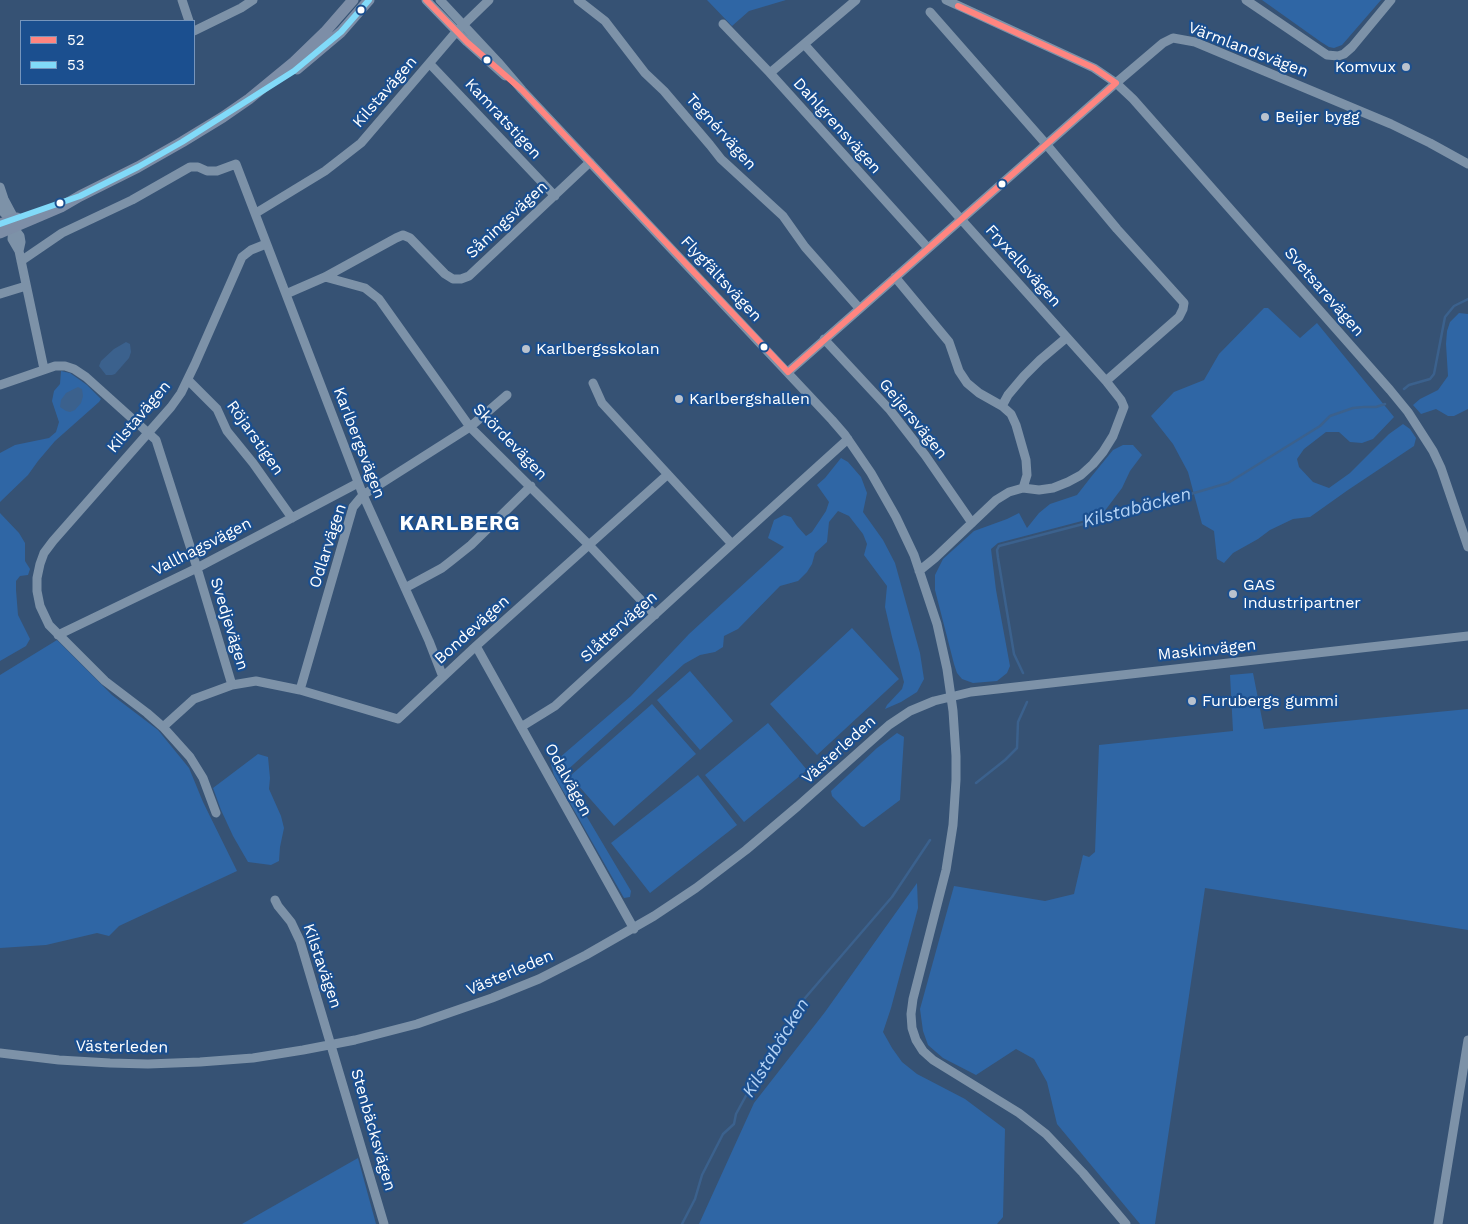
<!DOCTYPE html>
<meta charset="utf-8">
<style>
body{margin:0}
#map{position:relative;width:1468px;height:1224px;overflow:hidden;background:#365274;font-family:"Work Sans",sans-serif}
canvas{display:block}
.legend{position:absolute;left:20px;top:20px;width:175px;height:65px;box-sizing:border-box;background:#1b4f8f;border:1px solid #7695bc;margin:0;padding:6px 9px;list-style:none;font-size:15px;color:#fff}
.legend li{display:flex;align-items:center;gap:10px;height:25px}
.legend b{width:25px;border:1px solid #7695bc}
</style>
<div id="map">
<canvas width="1468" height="1224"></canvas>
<ul class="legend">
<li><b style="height:6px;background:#ff8580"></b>52</li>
<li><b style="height:6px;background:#81daf9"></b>53</li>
</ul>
</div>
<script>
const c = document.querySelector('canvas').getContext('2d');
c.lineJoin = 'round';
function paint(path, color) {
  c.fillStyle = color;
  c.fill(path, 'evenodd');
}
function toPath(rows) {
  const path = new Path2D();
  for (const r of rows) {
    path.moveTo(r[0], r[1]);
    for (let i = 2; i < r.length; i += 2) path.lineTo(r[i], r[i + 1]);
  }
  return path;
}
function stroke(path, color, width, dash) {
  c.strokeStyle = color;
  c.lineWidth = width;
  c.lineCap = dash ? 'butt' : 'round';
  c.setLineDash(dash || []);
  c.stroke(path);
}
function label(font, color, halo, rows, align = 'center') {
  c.font = font + ' "Work Sans",sans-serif';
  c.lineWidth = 4.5;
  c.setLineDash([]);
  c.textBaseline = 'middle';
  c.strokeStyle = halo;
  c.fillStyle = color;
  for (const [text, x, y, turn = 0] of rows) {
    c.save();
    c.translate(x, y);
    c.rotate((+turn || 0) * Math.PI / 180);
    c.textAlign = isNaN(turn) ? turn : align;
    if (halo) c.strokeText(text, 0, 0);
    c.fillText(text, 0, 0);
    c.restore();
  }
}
const green = toPath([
 [707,0,786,0,749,11,732,26],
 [1262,0,1381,0,1342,45,1334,48,1329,47,1321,42],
 [1264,308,1268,308,1300,338,1317,323,1394,417,1373,439,1362,443,1350,442,1339,432,1326,432,1304,449,1297,459,1299,467,1313,482,1329,488,1350,473,1389,434,1403,424,1410,429,1416,438,1414,446,1348,490,1310,517,1293,519,1270,530,1258,539,1233,553,1224,563,1217,559,1214,531,1202,524,1188,472,1173,444,1151,416,1174,392,1204,380,1219,354],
 [1459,313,1468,314,1468,409,1454,416,1448,416,1436,409,1421,414,1413,405,1420,399,1438,390,1448,376,1446,344,1447,331,1450,322],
 [61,371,70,373,87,385,101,399,99,402,55,441,38,461,28,475,0,502,0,453,15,445,49,438,56,432,59,422,52,401,54,391,60,384],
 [1123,445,1133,445,1142,455,1130,471,1122,488,1101,516,998,543,991,549,996,590,1010,666,1007,673,997,681,973,683,962,679,957,673,954,664,935,590,935,575,943,559,974,531,1007,519,1019,513,1027,528,1039,513,1050,504,1077,495,1091,477,1113,450],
 [841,458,848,462,861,477,867,493,863,512,883,540,895,563,920,653,924,679,917,692,901,702,885,709,887,705,902,689,904,682,892,637,885,607,887,586,864,555,867,544,863,534,849,516,838,511,829,522,827,542,815,553,812,564,807,572,798,581,780,586,738,629,724,636,723,647,715,652,700,655,684,664,563,774,568,785,631,891,630,897,624,898,554,775,551,765,631,696,689,634,784,547,768,538,774,520,784,515,791,517,797,526,806,536,812,532,826,511,829,502,817,485,825,478],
 [0,513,19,533,25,543,25,561,30,569,28,575,20,576,16,581,16,590,18,615,30,639,26,646,0,661],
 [852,628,899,679,817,755,770,704],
 [57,640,112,695,158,730,189,768,203,802,237,871,119,926,109,936,97,933,46,945,0,948,0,675],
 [690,671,733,721,700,750,657,700],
 [1253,673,1264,729,1468,709,1468,930,1205,888,1155,1224,1140,1224,1057,1124,1047,1082,1034,1059,1016,1049,976,1075,943,1058,928,1045,923,1031,920,1009,954,886,1045,901,1074,894,1083,855,1089,857,1095,852,1099,745,1233,731,1230,675],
 [652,704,696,754,614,826,570,776],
 [768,723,807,770,744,822,705,775],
 [897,733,904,737,900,800,864,827,861,826,832,796,831,791,877,748],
 [258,754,268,757,270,778,269,789,281,816,284,828,280,847,279,861,271,865,248,862,233,836,221,810,213,788],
 [698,775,737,825,650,893,611,843],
 [917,883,918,908,891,1008,883,1032,892,1048,902,1062,917,1074,965,1099,1005,1129,1003,1217,997,1224,699,1224,754,1103,825,1012],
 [358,1158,376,1224,242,1224]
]);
const water = toPath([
 [126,342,130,344,131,352,129,358,115,374,112,375,106,375,99,366,101,361,114,349],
 [78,387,82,389,83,396,81,403,75,410,70,412,66,411,60,407,61,400,66,393]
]);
const stream = toPath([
 [1404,389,1409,385,1430,379,1434,374,1445,317,1454,306,1468,299],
 [1023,673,1014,654,998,558,997,550,999,546,1133,511,1228,483,1320,426,1330,416,1353,408,1364,407,1376,407,1385,404],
 [976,783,1005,760,1017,748,1018,722,1027,702],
 [682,1224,695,1199,702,1175,723,1134,734,1124,736,1114,748,1092,769,1061,790,1026,799,1005,892,897,930,840]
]);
const minor = toPath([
 [182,0,189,21],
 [426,0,467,42,505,76],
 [440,0,498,62,522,90,832,420,845,435,871,473,896,517,914,555,937,624,947,669,953,711,956,756,956,780,953,825,946,870,913,999,911,1014,912,1028,916,1040,923,1051,933,1060,1019,1113,1046,1134,1083,1173,1126,1224],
 [578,0,605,21,645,73,664,91,710,145,721,159,783,216,805,247,859,308],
 [946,0,1094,68,1116,83,1133,99,1390,390,1408,412,1433,451,1441,468,1468,547],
 [1246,0,1327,55,1338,56,1344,54,1352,47,1391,0],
 [723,24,770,73,928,248],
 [194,31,241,8,253,0],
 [804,44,1106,381,1179,317,1183,309,1184,303,1117,229,1046,144,930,12],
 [430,64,555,196],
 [770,73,856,0],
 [0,187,4,199,12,214,11,220],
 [4,199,3,212,11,220],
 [256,213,325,171,361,143,456,32,489,0],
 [13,227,12,239,19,251,44,369],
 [13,227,20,236,21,242,19,251],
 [21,261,62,233,132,200,190,167,198,167,207,171,217,171,236,164,363,495,429,641,443,677],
 [325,277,365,288,379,299,470,427,589,545,655,615],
 [895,277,949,342,959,371,967,383,979,393,1002,406,1011,414,1016,425,1026,460,1027,475,1023,488],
 [0,294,26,286],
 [286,294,325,277,396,238,403,235,410,238,445,274,453,279,461,279,469,276,590,162],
 [824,339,890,410,925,455,972,523],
 [788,372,1116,83,1163,43,1173,38,1195,42,1391,124,1430,143,1468,164],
 [188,380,217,409,227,431,253,463,292,518],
 [0,385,55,366,65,366,74,369,86,377,156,440,197,568,232,685],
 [1002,406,1008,395,1024,376,1040,360,1066,338],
 [732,544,848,439],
 [919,571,935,558,996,500,1009,492,1023,488,1039,490,1053,488,1068,482,1081,475,1093,464,1103,452,1113,436,1124,407,1121,400,1106,381],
 [405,588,442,568,451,561,471,545,531,486],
 [58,635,197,568,358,483],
 [476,646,634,929],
 [300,690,353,507,363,495,470,427,507,395],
 [163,727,194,699,232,685,256,681,300,690,398,719,476,646,667,475],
 [521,727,555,706,732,544,602,403,593,383],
 [216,813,203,778,190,757,163,727,147,713,105,681,49,625,40,606,37,591,37,578,40,564,44,553,53,541,171,407,181,393,195,364,242,257,251,250,266,244],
 [275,900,278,906,291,922,300,941,384,1224],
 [0,1053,59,1060,110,1063,148,1064,200,1062,253,1058,303,1050,355,1040,417,1024,492,998,539,979,586,955,654,916,696,888,746,850,798,806,889,725,910,711,934,701,971,692,1468,636],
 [1438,1224,1468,1040]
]);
const major = toPath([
 [297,69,341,32,369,0],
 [0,224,17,218],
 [0,233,61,207,80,196,138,167,182,142,223,117,249,99,294,62,325,32,353,0]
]);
const bus1 = toPath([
 [426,0,467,42,522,90,788,372],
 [958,6,1094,68,1116,83],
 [788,372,1116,83]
]);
const bus2 = toPath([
 [0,224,80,196,138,167,182,142,294,71,341,32,369,0]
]);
const markers = [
 [361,10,4.5,"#fff"],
 [487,60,4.5,"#fff"],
 [1406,67,5,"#b9c2ce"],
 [1265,117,5,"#b9c2ce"],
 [1002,184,4.5,"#fff"],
 [60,203,4.5,"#fff"],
 [764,347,4.5,"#fff"],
 [526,349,5,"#b9c2ce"],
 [679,399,5,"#b9c2ce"],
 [1233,594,5,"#b9c2ce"],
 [1192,701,5,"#b9c2ce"]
];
const streetNames = [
 ["Värmlandsvägen",1248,50,21],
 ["Kilstavägen",385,92,-49],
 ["Kamratstigen",503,119,47],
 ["Dahlgrensvägen",837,126,48],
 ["Tegnérvägen",721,132,48],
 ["Såningsvägen",507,220,-43],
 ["Fryxellsvägen",1023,266,48],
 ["Flygfältsvägen",721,279,47],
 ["Svetsarevägen",1324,292,49],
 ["Kilstavägen",139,417,-50],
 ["Geijersvägen",913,419,51],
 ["Röjarstigen",255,438,55],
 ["Skördevägen",510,442,46],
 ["Karlbergsvägen",359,443,69],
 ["Odlarvägen",328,546,-72],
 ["Vallhagsvägen",202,547,-27],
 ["Svedjevägen",229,624,73],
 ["Slåttervägen",619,627,-42],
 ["Bondevägen",472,630,-42],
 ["Maskinvägen",1207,650,-6],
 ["Västerleden",839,750,-42],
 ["Odalvägen",568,780,61],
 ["Kilstavägen",322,966,71],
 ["Västerleden",510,973,-23],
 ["Västerleden",122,1047,1],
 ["Stenbäcksvägen",373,1130,74]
];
const poiNames = [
 ["Komvux",1396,67,"right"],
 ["Beijer bygg",1275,117],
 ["Karlbergsskolan",536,349],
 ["Karlbergshallen",689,399],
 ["GAS",1243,585],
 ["Industripartner",1243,603],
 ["Furubergs gummi",1202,701]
];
const waterNames = [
 ["Kilstabäcken",1137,508,-15],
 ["Kilstabäcken",776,1048,-59]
];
const districtNames = [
 ["KARLBERG",460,524]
];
paint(green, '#2f66a5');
paint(water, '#3b618d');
stroke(stream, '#3b618d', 2.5);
stroke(minor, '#7d92a8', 9);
stroke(major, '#7d8ea7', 11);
stroke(bus1, '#ff8580', 6);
stroke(bus2, '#81daf9', 6);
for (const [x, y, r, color] of markers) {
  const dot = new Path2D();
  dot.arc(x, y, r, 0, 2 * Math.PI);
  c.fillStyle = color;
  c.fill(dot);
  stroke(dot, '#1b4f8f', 2);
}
label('16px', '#fff', '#1b4f8f', streetNames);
label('16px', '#fff', '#1b4f8f', poiNames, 'left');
label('italic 18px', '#b5d3f5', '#1b4f8f', waterNames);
c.letterSpacing = '1px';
label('bold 21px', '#fff', '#1b4f8f', districtNames);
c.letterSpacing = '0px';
</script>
